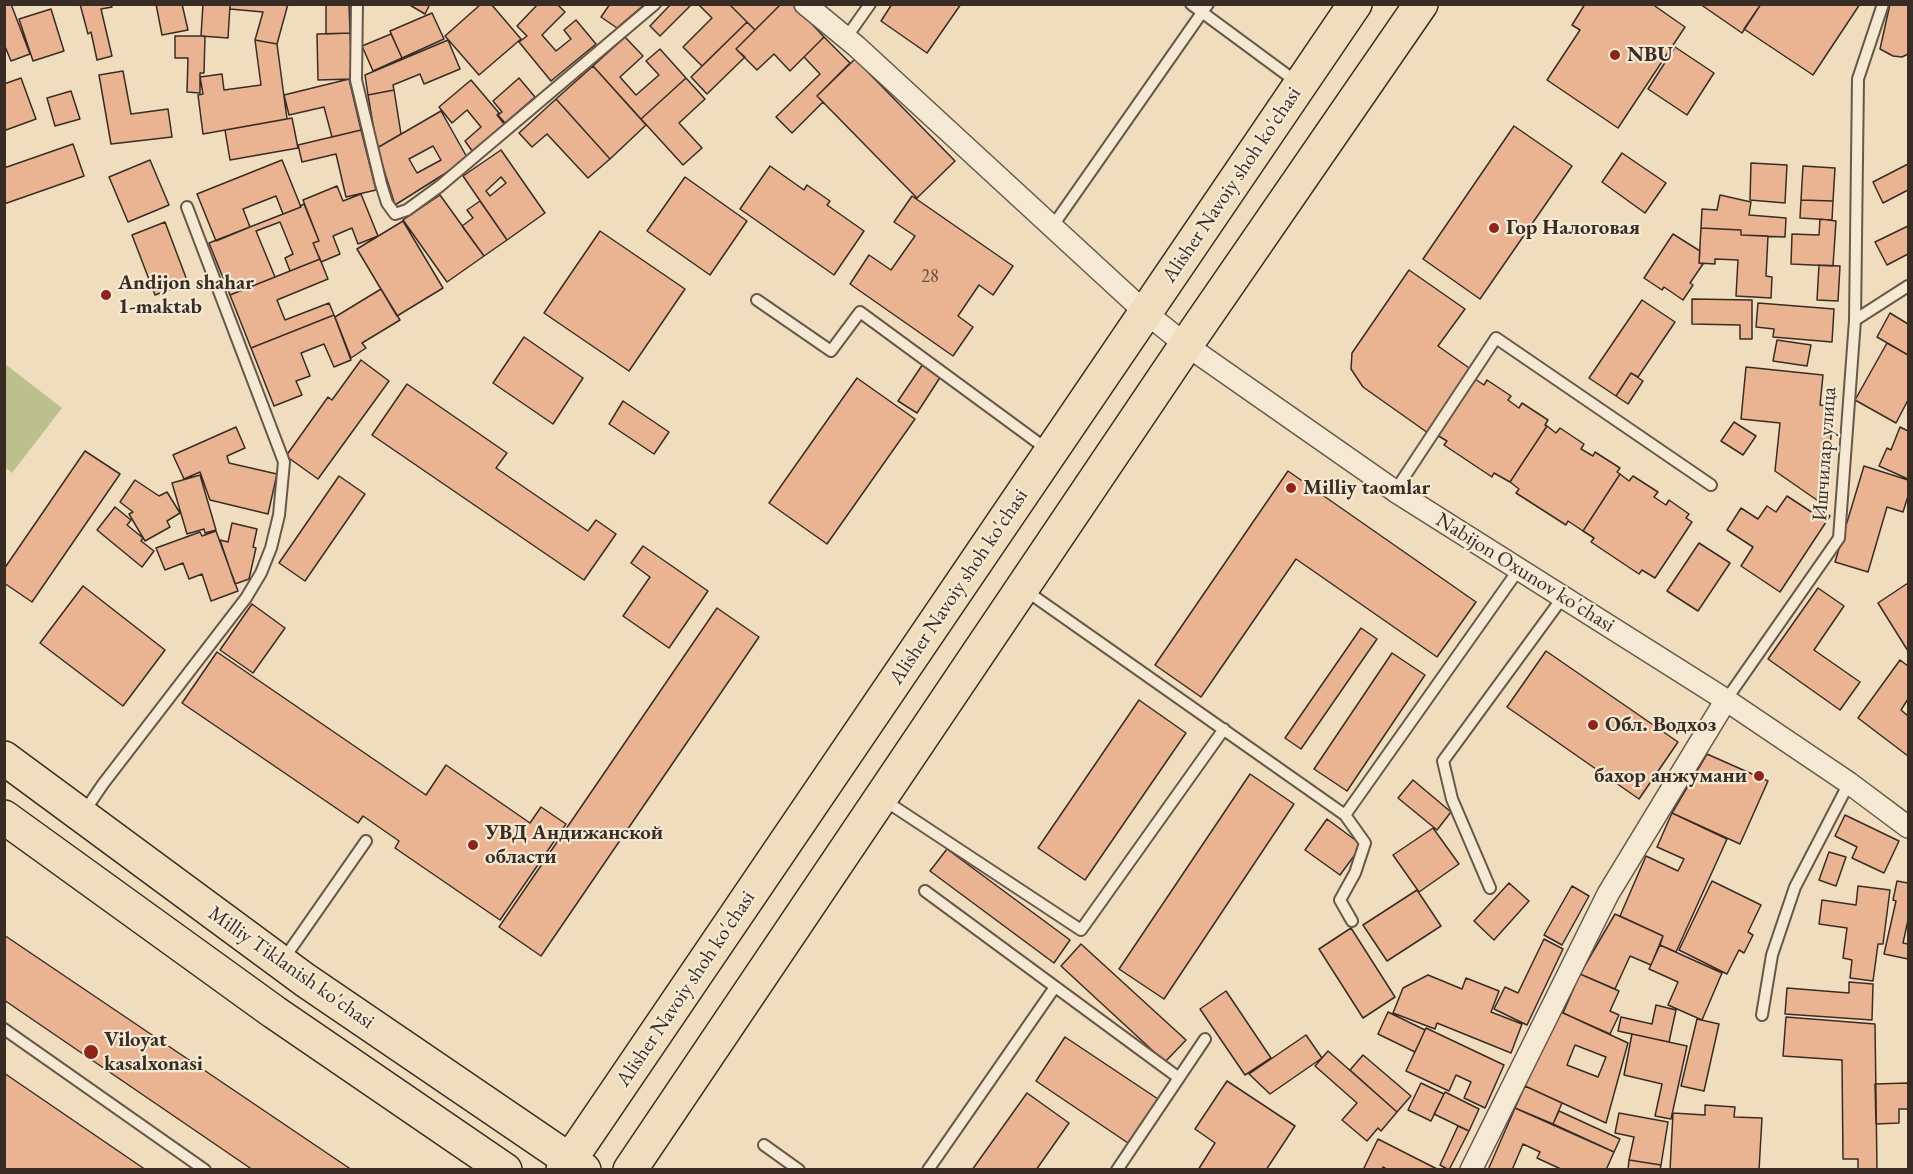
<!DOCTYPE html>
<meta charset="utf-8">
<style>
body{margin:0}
#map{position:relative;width:1913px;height:1174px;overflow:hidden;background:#f0ddbd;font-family:"EB Garamond",serif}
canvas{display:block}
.frame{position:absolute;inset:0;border:6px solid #382c25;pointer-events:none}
</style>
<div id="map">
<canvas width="1913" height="1174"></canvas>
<div class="frame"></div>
</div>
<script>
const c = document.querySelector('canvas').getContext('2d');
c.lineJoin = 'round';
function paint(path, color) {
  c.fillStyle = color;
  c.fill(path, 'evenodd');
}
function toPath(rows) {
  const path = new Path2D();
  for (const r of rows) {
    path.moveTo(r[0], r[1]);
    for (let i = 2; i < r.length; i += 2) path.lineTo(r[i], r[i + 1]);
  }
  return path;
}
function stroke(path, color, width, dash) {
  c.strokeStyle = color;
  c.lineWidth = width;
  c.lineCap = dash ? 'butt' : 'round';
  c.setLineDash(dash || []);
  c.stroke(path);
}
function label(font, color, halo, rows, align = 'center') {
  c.font = font + ' "EB Garamond",serif';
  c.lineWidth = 4.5;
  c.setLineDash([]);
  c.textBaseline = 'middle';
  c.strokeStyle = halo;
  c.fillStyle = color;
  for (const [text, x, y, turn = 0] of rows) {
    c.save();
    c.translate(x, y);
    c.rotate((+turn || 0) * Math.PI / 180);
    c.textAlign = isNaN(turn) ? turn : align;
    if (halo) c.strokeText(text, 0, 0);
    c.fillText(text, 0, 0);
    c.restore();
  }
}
const green = toPath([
 [5,364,62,408,12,473,5,467]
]);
const building = toPath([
 [4,4,11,4,30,54,11,61,4,44,4,4],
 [80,4,111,4,112,7,101,9,112,56,97,60,91,32,88,34,80,4],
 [156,4,182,4,188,30,162,35,156,4],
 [203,4,230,5,228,38,201,36,203,4],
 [288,4,277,44,255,40,263,12,230,9,230,4,288,4],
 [326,4,349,4,350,33,326,34,326,4],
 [408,4,430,4,425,14,408,4],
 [481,4,491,4,521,39,479,75,445,36,481,4],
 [538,4,557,4,565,12,542,35,556,51,571,39,564,30,576,20,596,44,551,81,519,42,527,36,517,26,538,4],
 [610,4,645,4,617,28,601,17,610,4],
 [671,4,692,4,660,36,650,26,671,4],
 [698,4,729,4,747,22,702,66,683,47,712,18,698,4],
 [729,4,781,4,755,30,729,4],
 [781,4,793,4,824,37,790,71,774,54,757,70,736,49,781,4],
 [892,4,961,4,927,53,881,21,892,4],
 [1585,4,1652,4,1685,27,1618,128,1547,80,1580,30,1572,25,1585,4],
 [1700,4,1761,4,1742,33,1700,4],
 [1761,4,1860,4,1813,75,1744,29,1761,4],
 [1890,4,1908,4,1908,54,1902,57,1893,56,1880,49,1890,4],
 [51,9,64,51,33,61,19,19,51,9],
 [432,13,444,39,402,58,390,31,432,13],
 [747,22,755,30,736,49,745,57,707,94,691,77,747,22],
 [350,33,352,79,318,80,317,34,350,33],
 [391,34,402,58,373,71,362,46,391,34],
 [175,36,205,36,204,73,200,73,200,93,187,92,188,58,175,58,175,36],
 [625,37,643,56,620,77,636,95,659,75,646,61,660,49,686,78,641,119,593,66,625,37],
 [824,37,850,63,817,96,823,102,792,133,776,117,820,74,804,57,824,37],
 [255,40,277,44,287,119,203,134,198,95,203,94,200,77,222,74,224,90,261,85,255,40],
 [448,40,460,69,424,84,420,74,393,85,394,90,368,95,365,75,448,40],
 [1675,47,1714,73,1687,115,1648,89,1675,47],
 [855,59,955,161,917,198,817,96,855,59],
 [593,66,646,125,610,159,556,99,593,66],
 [123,71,131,114,168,109,172,137,111,144,99,75,123,71],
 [21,78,36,119,6,130,4,125,4,84,21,78],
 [519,78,535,97,505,123,498,115,502,112,493,101,519,78],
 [686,78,705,99,679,123,702,148,683,165,641,119,686,78],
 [349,79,361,130,332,137,324,107,289,115,284,95,349,79],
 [471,80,499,113,497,115,505,125,473,152,465,141,481,127,467,110,452,123,439,107,471,80],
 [394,90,401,134,377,148,368,95,394,90],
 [71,91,80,119,55,126,47,98,71,91],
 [556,99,610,159,588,178,547,134,532,147,519,133,556,99],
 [441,111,468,159,395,205,377,148,441,111],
 [433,146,441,160,417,173,409,159,433,146],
 [292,118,298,148,230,160,225,130,292,118],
 [1514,126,1572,166,1480,299,1423,259,1514,126],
 [361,130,376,190,346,197,336,154,302,162,298,145,361,130],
 [73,144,84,176,4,204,4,168,73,144],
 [501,150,545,213,507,240,463,176,501,150],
 [501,177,506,183,490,196,486,191,501,177],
 [1622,153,1666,183,1645,213,1602,182,1622,153],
 [150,160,169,205,128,222,109,177,150,160],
 [282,160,301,207,283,214,276,196,243,209,250,227,216,241,197,194,282,160],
 [1751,163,1787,165,1785,203,1750,200,1751,163],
 [1908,164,1908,190,1883,203,1873,182,1908,164],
 [770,166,804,190,807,185,830,201,827,205,864,231,834,275,740,209,770,166],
 [1803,166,1835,168,1833,201,1801,200,1803,166],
 [685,177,747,221,710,275,647,231,685,177],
 [337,186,343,201,361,194,378,236,358,244,352,228,333,236,340,254,321,262,313,243,319,241,303,200,337,186],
 [440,195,484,256,447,282,403,220,440,195],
 [1720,195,1751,202,1749,215,1786,218,1785,237,1741,235,1741,230,1701,228,1702,209,1717,210,1720,195],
 [912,196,1013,266,993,295,979,285,958,316,973,327,953,356,850,284,869,255,891,270,915,236,894,222,912,196],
 [1801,200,1833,201,1832,220,1800,218,1801,200],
 [480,201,507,240,484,256,462,226,473,218,467,210,480,201],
 [304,204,319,241,313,243,320,259,290,271,285,258,293,254,280,222,256,231,275,277,230,295,209,243,301,207,300,206,304,204],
 [1820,219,1836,221,1833,266,1791,264,1792,234,1819,235,1820,219],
 [403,221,443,288,397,316,357,249,403,221],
 [165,222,188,283,155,295,132,235,165,222],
 [1908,226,1908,254,1887,265,1875,242,1908,226],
 [1701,228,1741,230,1741,235,1768,236,1766,276,1772,277,1771,298,1736,296,1738,260,1715,259,1715,264,1699,263,1701,228],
 [600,231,685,289,629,371,544,313,600,231],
 [1673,234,1700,251,1699,263,1703,264,1690,283,1693,285,1683,300,1664,287,1662,290,1644,278,1673,234],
 [320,259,328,279,277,300,285,320,329,303,334,315,251,348,230,295,320,259],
 [1819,265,1840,266,1838,301,1817,300,1819,265],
 [1409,270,1465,309,1438,346,1472,370,1428,433,1363,387,1351,369,1352,353,1409,270],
 [381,289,400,320,362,343,366,348,351,358,335,317,381,289],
 [1692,299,1752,300,1752,339,1740,339,1740,325,1692,324,1692,299],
 [1642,300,1675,322,1638,377,1631,373,1616,396,1589,378,1642,300],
 [1758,303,1834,309,1832,342,1773,337,1774,329,1756,327,1758,303],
 [1890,313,1908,324,1908,355,1877,337,1890,313],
 [334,315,351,360,334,367,324,344,301,353,310,376,296,381,302,395,274,406,251,348,334,315],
 [524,337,583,378,553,424,493,383,524,337],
 [1777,340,1811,345,1807,366,1773,361,1777,340],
 [1887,343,1908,355,1908,400,1896,423,1855,400,1887,343],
 [361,360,389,381,318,479,286,456,328,397,332,400,361,360],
 [923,364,941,376,917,413,898,401,923,364],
 [1746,367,1823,375,1820,405,1834,407,1824,505,1775,471,1780,423,1741,419,1746,367],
 [1631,373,1643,381,1628,404,1616,396,1631,373],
 [1472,377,1484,385,1487,380,1511,396,1508,400,1519,408,1522,403,1548,420,1545,425,1547,426,1510,482,1494,473,1492,477,1444,445,1447,441,1435,434,1472,377],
 [857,378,915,419,827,544,769,503,857,378],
 [407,384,507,453,496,468,588,531,596,520,616,534,584,580,372,435,407,384],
 [623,401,669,432,654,454,609,424,623,401],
 [1734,422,1756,436,1743,455,1721,441,1734,422],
 [1547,426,1556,433,1560,428,1584,444,1581,449,1593,456,1595,452,1620,468,1617,472,1620,474,1583,531,1568,521,1566,525,1516,493,1519,489,1510,482,1547,426],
 [236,427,245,448,227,456,229,463,277,474,268,514,210,500,200,472,184,479,173,455,236,427],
 [1900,427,1908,431,1908,479,1879,466,1887,448,1891,450,1900,427],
 [85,451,120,474,32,602,4,583,4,569,85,451],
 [1864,466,1908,480,1908,496,1903,512,1887,507,1868,572,1835,562,1864,466],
 [1288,471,1476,602,1437,657,1296,559,1201,697,1155,665,1288,471],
 [1620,474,1629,481,1633,476,1658,492,1654,497,1666,505,1669,500,1689,514,1686,518,1692,522,1655,578,1642,570,1639,574,1591,542,1594,538,1583,531,1620,474],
 [200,475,216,530,205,533,204,529,187,534,172,483,200,475],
 [339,476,365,494,305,581,279,563,339,476],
 [135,480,159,496,167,492,180,513,167,521,170,527,145,541,129,514,133,512,120,502,135,480],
 [1787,496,1813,513,1817,508,1830,516,1780,592,1741,566,1753,547,1727,530,1741,508,1758,519,1767,506,1776,512,1787,496],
 [115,507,131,520,127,525,143,538,141,541,154,551,142,567,97,530,115,507],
 [232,523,257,529,253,547,256,548,249,579,235,584,220,540,228,542,232,523],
 [216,531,238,591,211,601,202,574,189,579,183,563,165,570,156,548,200,532,202,536,216,531],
 [1699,543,1730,563,1698,611,1667,591,1699,543],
 [643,546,708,591,669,648,623,616,650,577,631,563,643,546],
 [1908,583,1908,651,1878,603,1908,583],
 [83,586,165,650,123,706,40,643,83,586],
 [1818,588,1844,606,1814,650,1860,682,1840,710,1768,659,1818,588],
 [252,604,285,628,253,673,220,650,252,604],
 [717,608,759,637,541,956,499,927,717,608],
 [1361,628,1377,639,1301,749,1285,738,1361,628],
 [1546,651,1678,742,1639,799,1507,707,1546,651],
 [217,652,426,795,446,765,530,823,541,807,566,824,500,920,395,848,399,841,363,816,358,823,182,703,217,652],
 [1392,653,1425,675,1347,791,1314,769,1392,653],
 [1900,660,1908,666,1908,699,1901,710,1908,716,1908,756,1858,718,1900,660],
 [1139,700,1186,733,1085,880,1038,848,1139,700],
 [1707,754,1768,781,1740,844,1672,813,1707,754],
 [1250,774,1294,804,1164,999,1119,969,1250,774],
 [1413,780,1451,812,1437,830,1398,798,1413,780],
 [1672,813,1727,839,1676,952,1660,945,1663,936,1620,916,1646,856,1678,871,1684,859,1657,847,1672,813],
 [1845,815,1899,841,1884,873,1852,858,1857,847,1835,836,1845,815],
 [1327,819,1362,845,1340,875,1305,850,1327,819],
 [1433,828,1459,864,1419,892,1393,855,1433,828],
 [947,849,1070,940,1054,963,930,871,947,849],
 [1829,852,1846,857,1836,886,1819,880,1829,852],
 [1712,881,1761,905,1748,932,1753,935,1744,953,1739,950,1727,974,1679,950,1712,881],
 [1897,881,1908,883,1908,920,1903,943,1908,944,1908,959,1884,954,1896,901,1893,900,1897,881],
 [1509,883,1529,901,1494,940,1474,921,1509,883],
 [1572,886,1589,896,1562,945,1544,935,1572,886],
 [1858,886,1890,890,1883,944,1878,944,1873,981,1850,978,1852,960,1843,958,1847,928,1819,924,1822,900,1856,905,1858,886],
 [1417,890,1441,926,1387,961,1363,925,1417,890],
 [1615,914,1663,936,1651,965,1630,956,1615,989,1580,974,1615,914],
 [1351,928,1395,997,1363,1018,1319,949,1351,928],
 [4,935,352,1170,253,1170,4,1000,4,935],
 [1544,939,1563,949,1527,1025,1494,1009,1505,987,1518,993,1544,939],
 [1081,944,1186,1040,1165,1062,1061,966,1081,944],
 [1660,945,1722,973,1702,1020,1668,1005,1678,982,1649,969,1660,945],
 [1580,974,1619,991,1610,1011,1619,1015,1610,1034,1563,1013,1580,974],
 [1428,975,1462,989,1466,978,1499,991,1491,1012,1522,1024,1511,1053,1437,1023,1435,1029,1393,1013,1403,988,1428,975],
 [1849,982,1873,984,1872,1020,1785,1014,1787,988,1849,993,1849,982],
 [1226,991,1271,1058,1245,1075,1200,1009,1226,991],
 [1656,1005,1676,1010,1669,1042,1618,1031,1621,1017,1652,1024,1656,1005],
 [1559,1011,1628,1043,1606,1123,1525,1086,1559,1011],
 [1575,1045,1606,1057,1598,1077,1567,1065,1575,1045],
 [1388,1012,1425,1030,1415,1052,1378,1034,1388,1012],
 [1786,1017,1875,1024,1877,1170,1858,1170,1858,1159,1843,1159,1842,1060,1783,1056,1786,1017],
 [1697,1019,1719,1024,1704,1091,1681,1086,1697,1019],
 [1426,1028,1504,1065,1485,1108,1464,1098,1471,1082,1456,1075,1449,1091,1406,1071,1426,1028],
 [1632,1034,1687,1046,1671,1119,1655,1116,1662,1084,1624,1075,1632,1034],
 [1306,1035,1322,1058,1270,1094,1249,1074,1306,1035],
 [1065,1037,1158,1099,1128,1143,1036,1081,1065,1037],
 [1328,1051,1397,1112,1381,1131,1378,1128,1367,1141,1342,1120,1357,1103,1315,1066,1328,1051],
 [1363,1055,1411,1096,1397,1112,1350,1070,1363,1055],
 [4,1073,146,1170,4,1170,4,1073],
 [1227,1081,1295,1126,1266,1170,1198,1170,1215,1143,1195,1129,1227,1081],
 [1421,1083,1444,1094,1431,1121,1408,1110,1421,1083],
 [1908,1083,1908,1109,1899,1109,1899,1123,1876,1124,1875,1084,1908,1083],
 [1525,1086,1562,1103,1553,1124,1515,1108,1525,1086],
 [1445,1092,1479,1109,1469,1131,1434,1114,1445,1092],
 [1027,1093,1069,1123,1036,1170,972,1170,1027,1093],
 [1705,1105,1735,1107,1734,1117,1762,1118,1759,1170,1670,1170,1673,1113,1705,1115,1705,1105],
 [1515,1108,1614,1152,1606,1170,1563,1170,1537,1158,1540,1152,1523,1144,1512,1170,1488,1170,1515,1108],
 [1559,1111,1620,1139,1614,1152,1553,1124,1559,1111],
 [1619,1113,1668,1122,1661,1165,1629,1160,1634,1137,1615,1133,1619,1113],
 [1458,1126,1469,1131,1449,1170,1440,1165,1458,1126],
 [1378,1139,1439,1170,1388,1170,1383,1167,1382,1170,1363,1170,1378,1139],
 [1629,1160,1661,1165,1660,1170,1628,1170,1629,1160]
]);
const service = toPath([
 [357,4,356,80,381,184,387,203,395,214,407,210,440,186,655,4],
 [1191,4,1298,83],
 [846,38,870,4],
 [1052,227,1208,4],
 [757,300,831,351,860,312,1048,450],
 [1855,320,1908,286],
 [1395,491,1496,338,1711,485],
 [1025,590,1345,815],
 [1726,700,1839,538,1855,320,1858,79,1883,4],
 [884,800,1081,930,1224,729],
 [84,812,103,784,246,598,261,573,271,548,279,515,284,462,187,207],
 [1490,888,1452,799,1443,761,1563,597],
 [925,891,1179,1078],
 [1352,921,1340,900,1355,873,1365,843,1345,815,1519,569],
 [283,960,366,841],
 [1762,1015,1772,955,1795,887,1849,783],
 [4,1029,205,1170],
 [764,1145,799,1170],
 [928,1170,1055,987],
 [1117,1170,1205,1039]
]);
const minor = toPath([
 [805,4,856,46,1146,313,1186,345,1395,491,1726,700,1849,783,1908,827],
 [1471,1170,1608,894,1726,700]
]);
const primary = toPath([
 [4,758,305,980,584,1170],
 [4,817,274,1012,505,1170],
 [563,1170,1355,4],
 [630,1170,1186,345,1421,4]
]);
const markers = [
 [1615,55,6,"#8f2418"],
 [1494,228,6,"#8f2418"],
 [106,295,6,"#8f2418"],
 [1291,488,6,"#8f2418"],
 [1593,725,6,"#8f2418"],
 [1759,776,6,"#8f2418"],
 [473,845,6,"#8f2418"],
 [91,1052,8,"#8f2418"]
];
const numberNames = [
 ["28",930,277]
];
const poiNames = [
 ["NBU",1627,55],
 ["Гор Налоговая",1506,228],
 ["Andijon shahar",118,283],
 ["1-maktab",118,307],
 ["Milliy taomlar",1303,488],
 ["Обл. Водхоз",1605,725],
 ["бахор анжумани",1747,776,"right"],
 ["УВД Андижанской",485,833],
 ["области",485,857],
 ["Viloyat",104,1040],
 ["kasalxonasi",104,1064]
];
const streetNames = [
 ["Alisher Navoiy shoh ko'chasi",1232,185,-56],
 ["Ишчилар улица",1825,454,-86],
 ["Nabijon Oxunov ko'chasi",1525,573,32],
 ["Alisher Navoiy shoh ko'chasi",959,587,-56],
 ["Milliy Tiklanish ko'chasi",291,968,35],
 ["Alisher Navoiy shoh ko'chasi",686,989,-56]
];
paint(green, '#bcc08f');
paint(building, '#eab492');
stroke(building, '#382c25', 1.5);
stroke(service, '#66584b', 14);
stroke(minor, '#66584b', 24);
stroke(primary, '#382c25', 36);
stroke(service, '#f5e9d4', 10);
stroke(minor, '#f5e9d4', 21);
stroke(primary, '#f0ddbd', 33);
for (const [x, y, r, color] of markers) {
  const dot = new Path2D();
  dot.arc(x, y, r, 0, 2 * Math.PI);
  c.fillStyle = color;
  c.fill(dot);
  stroke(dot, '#f5e9d4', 2);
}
label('18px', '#644e40', null, numberNames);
label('bold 21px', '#382c25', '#f5e9d4', poiNames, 'left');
label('21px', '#382c25', '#f5e9d4', streetNames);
</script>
